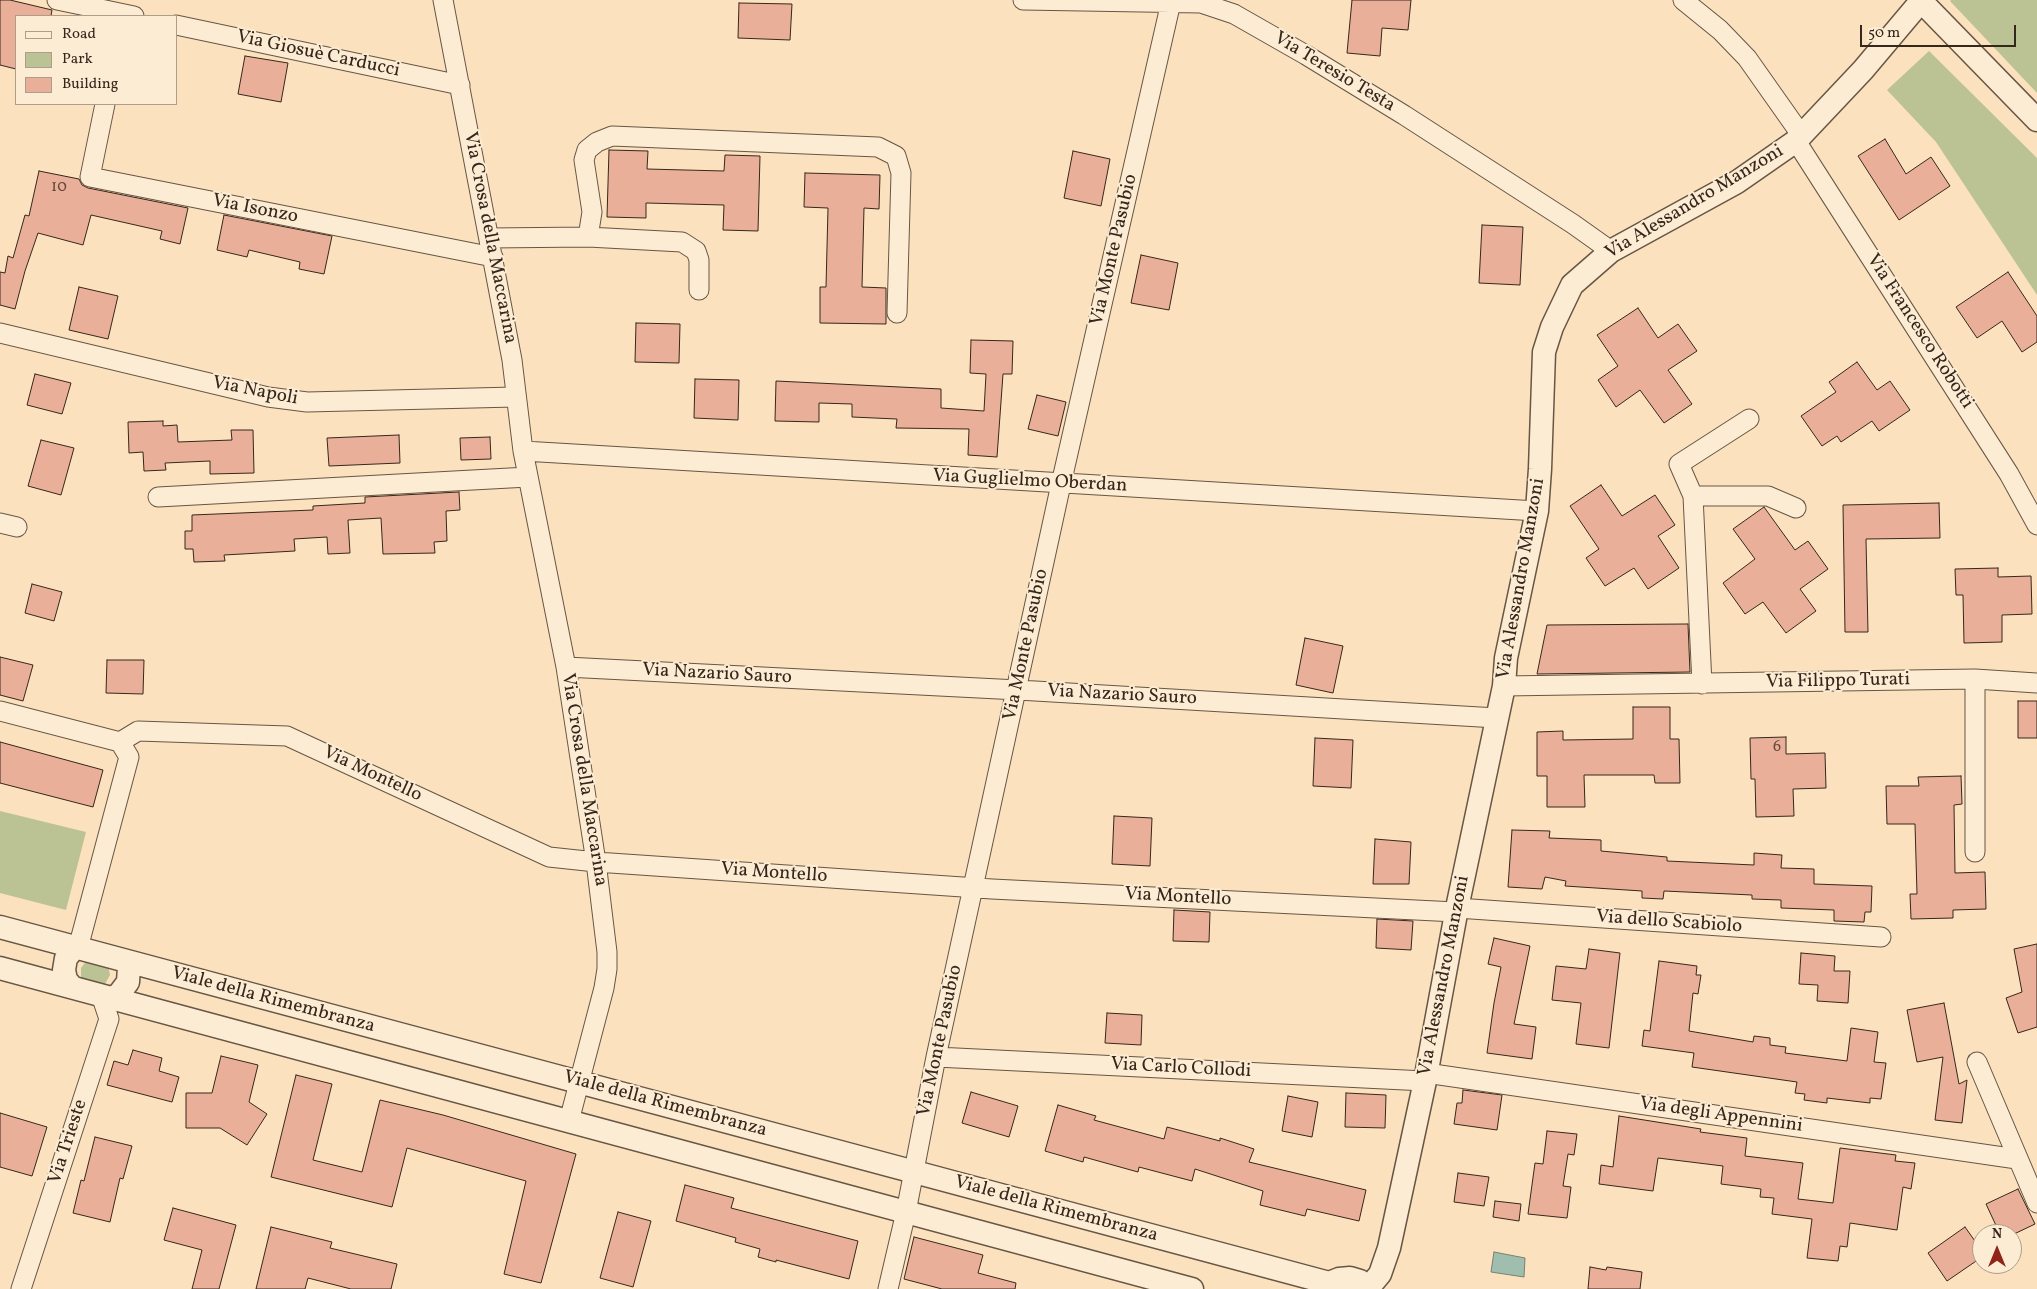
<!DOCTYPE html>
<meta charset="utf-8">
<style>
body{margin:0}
#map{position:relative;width:2037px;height:1289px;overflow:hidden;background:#fbe1bd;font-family:Vollkorn,serif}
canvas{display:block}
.legend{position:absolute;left:15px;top:15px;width:162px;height:90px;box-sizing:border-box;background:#fcecd4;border:1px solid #ad9d8a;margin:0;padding:6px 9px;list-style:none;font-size:15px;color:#36271c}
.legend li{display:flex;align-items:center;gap:10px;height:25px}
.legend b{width:25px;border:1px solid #ad9d8a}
.north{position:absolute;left:1972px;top:1224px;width:50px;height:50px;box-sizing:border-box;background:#fcecd4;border:1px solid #ad9d8a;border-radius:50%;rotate:0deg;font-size:14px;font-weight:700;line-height:20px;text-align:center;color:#36271c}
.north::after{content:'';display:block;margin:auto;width:18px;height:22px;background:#8f2418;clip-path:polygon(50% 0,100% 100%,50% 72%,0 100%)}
.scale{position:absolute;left:1860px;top:25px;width:156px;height:22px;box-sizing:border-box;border:2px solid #36271c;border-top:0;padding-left:6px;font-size:15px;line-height:18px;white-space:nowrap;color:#36271c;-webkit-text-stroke:4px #fcecd4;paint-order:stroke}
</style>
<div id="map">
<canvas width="2037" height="1289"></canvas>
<ul class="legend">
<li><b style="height:6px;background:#fcecd4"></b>Road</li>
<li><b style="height:14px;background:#bbc394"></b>Park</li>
<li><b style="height:14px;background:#eaaf99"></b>Building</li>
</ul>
<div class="north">N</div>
<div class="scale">50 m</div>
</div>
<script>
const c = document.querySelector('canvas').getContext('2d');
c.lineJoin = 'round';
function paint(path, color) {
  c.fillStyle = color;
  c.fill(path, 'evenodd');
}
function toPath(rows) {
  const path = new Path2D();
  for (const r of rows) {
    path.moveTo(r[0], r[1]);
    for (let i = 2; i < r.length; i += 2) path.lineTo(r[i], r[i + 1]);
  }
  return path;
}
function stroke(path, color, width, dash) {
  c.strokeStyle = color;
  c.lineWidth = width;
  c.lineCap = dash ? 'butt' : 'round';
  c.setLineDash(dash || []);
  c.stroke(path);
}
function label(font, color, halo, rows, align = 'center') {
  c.font = font + ' Vollkorn,serif';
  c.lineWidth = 4;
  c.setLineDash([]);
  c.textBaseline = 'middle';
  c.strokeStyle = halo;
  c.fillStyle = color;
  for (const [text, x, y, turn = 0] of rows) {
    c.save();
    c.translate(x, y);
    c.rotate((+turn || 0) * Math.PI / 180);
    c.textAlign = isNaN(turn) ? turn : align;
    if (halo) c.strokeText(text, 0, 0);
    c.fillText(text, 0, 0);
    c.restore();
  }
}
const green = toPath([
 [1951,0,2037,0,2037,93,1950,1],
 [1929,51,2037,158,2037,295,1936,142,1887,90],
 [0,811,86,832,66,910,0,893],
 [87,960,108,965,110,975,105,984,100,986,83,981,81,977,81,968]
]);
const water = toPath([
 [1494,1252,1525,1258,1524,1277,1491,1272,1494,1252]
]);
const building = toPath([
 [0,0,10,0,52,10,51,16,16,16,16,69,0,65,0,0],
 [1352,0,1411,0,1408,30,1382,28,1380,56,1347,53,1352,0],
 [739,3,792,4,790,40,738,38,739,3],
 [245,56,288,63,281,102,238,94,245,56],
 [1885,139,1906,174,1931,157,1950,186,1899,220,1858,156,1885,139],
 [609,150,648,151,647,169,724,171,725,155,760,156,758,231,723,230,724,205,646,203,646,218,607,217,609,150],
 [1073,151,1110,159,1101,206,1064,198,1073,151],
 [39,171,79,179,82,185,88,188,188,208,180,244,160,239,162,231,91,215,83,245,38,233,25,271,15,309,0,305,0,272,5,273,8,256,13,258,25,215,29,216,39,171],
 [805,173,880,175,879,209,864,208,862,287,886,288,886,324,820,323,820,287,826,287,828,208,804,207,805,173],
 [224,215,332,236,324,274,299,269,300,262,249,250,247,257,217,250,224,215],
 [1482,225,1523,227,1520,285,1479,283,1482,225],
 [1141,255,1178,263,1169,310,1131,303,1141,255],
 [2008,272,2037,316,2037,342,2022,352,2002,321,1977,338,1956,307,2008,272],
 [79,287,118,296,108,339,69,330,79,287],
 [1638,308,1658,338,1678,324,1697,351,1668,370,1692,404,1664,423,1640,390,1616,407,1598,380,1618,366,1597,335,1638,308],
 [636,323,680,324,679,363,635,362,636,323],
 [971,340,1013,341,1012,374,1003,374,997,457,968,455,969,429,896,428,897,419,852,417,852,404,819,403,819,422,775,421,776,381,941,389,941,408,984,411,986,374,970,373,971,340],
 [1857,362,1877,390,1890,381,1910,410,1879,431,1872,421,1841,442,1837,436,1822,446,1801,416,1836,392,1829,382,1857,362],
 [35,374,71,383,62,414,27,405,35,374],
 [695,379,739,380,738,420,694,418,695,379],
 [1037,395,1066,402,1058,436,1028,429,1037,395],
 [163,421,163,426,177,425,178,442,232,440,231,430,253,430,254,473,210,474,210,461,165,463,166,470,144,471,143,452,129,453,128,422,163,421],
 [399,435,400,463,329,466,327,438,399,435],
 [490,437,491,459,461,460,460,438,490,437],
 [41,440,74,448,61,495,28,486,41,440],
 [1601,485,1622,516,1655,495,1675,525,1658,536,1679,568,1648,589,1634,568,1605,586,1586,558,1599,549,1570,506,1601,485],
 [459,492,460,510,446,511,447,541,434,542,435,553,383,554,381,518,348,520,350,553,328,554,327,537,294,539,295,551,224,555,225,561,194,562,193,549,185,549,185,531,192,531,192,515,313,510,313,506,365,503,365,497,459,492],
 [1939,503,1940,538,1866,539,1868,632,1845,632,1843,505,1939,503],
 [1764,507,1795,550,1808,541,1828,569,1800,589,1816,611,1786,633,1763,602,1745,614,1723,583,1755,559,1733,529,1764,507],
 [1998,568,1998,577,2031,576,2032,614,2002,615,2002,642,1964,643,1963,595,1956,595,1955,569,1998,568],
 [32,584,62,592,54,621,25,613,32,584],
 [1688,624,1690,672,1537,674,1547,625,1688,624],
 [1305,638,1343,646,1333,693,1296,685,1305,638],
 [0,657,33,665,23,701,0,695,0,657],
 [107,660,144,660,143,694,106,693,107,660],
 [2018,701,2037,701,2037,738,2018,738,2018,701],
 [1633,707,1670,707,1670,739,1679,739,1680,783,1655,783,1654,775,1584,775,1585,807,1547,807,1547,776,1537,776,1537,732,1563,731,1563,740,1633,739,1633,707],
 [1786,737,1786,754,1825,753,1826,788,1793,789,1794,816,1756,817,1755,779,1751,779,1750,738,1786,737],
 [1315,738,1353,740,1351,788,1313,786,1315,738],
 [0,742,103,770,93,807,0,783,0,742],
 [1961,776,1962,804,1954,805,1955,873,1985,872,1986,909,1953,910,1953,918,1911,919,1910,894,1917,894,1915,824,1887,824,1886,786,1919,786,1918,777,1961,776],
 [1114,816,1152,818,1150,866,1112,864,1114,816],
 [1512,830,1550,831,1549,838,1601,840,1601,851,1667,857,1667,861,1754,865,1754,853,1782,855,1781,868,1814,869,1814,884,1872,886,1871,912,1865,912,1864,922,1834,921,1834,910,1781,908,1781,900,1752,899,1752,895,1664,891,1663,899,1642,898,1642,891,1565,886,1566,881,1545,877,1542,889,1508,887,1512,830],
 [1375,839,1411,842,1409,884,1373,884,1375,839],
 [1174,910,1210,912,1209,942,1173,941,1174,910],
 [1377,919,1413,921,1411,950,1376,948,1377,919],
 [1494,938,1530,946,1514,1024,1536,1027,1532,1059,1487,1053,1494,1003,1501,967,1488,964,1494,938],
 [2037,944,2037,1027,2018,1033,2006,998,2022,992,2014,949,2037,944],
 [1589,949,1620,953,1609,1048,1576,1044,1581,1003,1552,1000,1556,966,1586,969,1589,949],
 [1801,953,1835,956,1834,971,1850,971,1848,1003,1817,1001,1818,985,1799,984,1801,953],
 [1659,961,1697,966,1696,975,1701,975,1698,994,1693,993,1689,1031,1753,1042,1754,1036,1770,1038,1770,1045,1786,1047,1785,1053,1847,1061,1851,1028,1878,1032,1874,1062,1886,1063,1881,1099,1870,1098,1870,1103,1827,1098,1827,1103,1804,1100,1805,1094,1795,1093,1797,1082,1692,1067,1694,1053,1642,1046,1644,1030,1650,1031,1659,961],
 [1944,1003,1959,1084,1967,1080,1962,1123,1935,1120,1943,1057,1917,1062,1907,1010,1944,1003],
 [1107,1013,1142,1015,1141,1045,1105,1043,1107,1013],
 [133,1050,162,1058,159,1071,179,1077,172,1102,107,1085,114,1061,128,1065,133,1050],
 [221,1056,258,1065,249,1102,267,1114,247,1145,220,1128,186,1128,186,1093,212,1093,221,1056],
 [296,1075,332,1084,313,1160,362,1172,380,1100,443,1115,576,1154,541,1283,504,1274,526,1181,407,1148,392,1207,271,1177,296,1075],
 [1463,1090,1502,1095,1497,1130,1454,1124,1457,1103,1462,1103,1463,1090],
 [971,1092,1018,1106,1009,1137,962,1123,971,1092],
 [1346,1093,1386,1095,1385,1128,1345,1127,1346,1093],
 [1288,1096,1318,1102,1312,1137,1282,1131,1288,1096],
 [1058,1105,1096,1116,1094,1120,1164,1139,1167,1127,1220,1141,1220,1138,1254,1149,1249,1162,1366,1190,1359,1221,1307,1209,1305,1216,1260,1205,1263,1191,1195,1169,1192,1181,1139,1167,1138,1172,1084,1157,1083,1162,1045,1151,1058,1105],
 [0,1113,47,1127,32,1176,0,1167,0,1113],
 [1619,1116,1701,1129,1700,1132,1747,1138,1745,1156,1803,1163,1798,1199,1833,1203,1840,1148,1896,1155,1895,1161,1915,1163,1911,1189,1903,1187,1897,1230,1850,1223,1847,1247,1840,1246,1838,1261,1807,1258,1812,1219,1772,1214,1774,1198,1760,1197,1761,1189,1721,1184,1723,1166,1658,1158,1653,1191,1599,1184,1601,1165,1613,1167,1619,1116],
 [1547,1131,1577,1134,1574,1155,1568,1154,1563,1186,1571,1187,1567,1218,1528,1214,1535,1163,1543,1164,1547,1131],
 [95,1137,132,1146,123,1179,120,1178,110,1222,73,1213,81,1180,84,1181,95,1137],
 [1458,1173,1489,1177,1484,1206,1454,1202,1458,1173],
 [685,1185,734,1198,731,1208,858,1241,849,1279,776,1260,776,1262,758,1257,760,1249,735,1242,736,1238,676,1221,685,1185],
 [2018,1189,2035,1224,2012,1235,2000,1234,1986,1204,2018,1189],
 [1495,1201,1521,1204,1519,1221,1493,1217,1495,1201],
 [173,1208,236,1225,219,1289,192,1289,202,1250,164,1240,173,1208],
 [618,1212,651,1221,633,1287,600,1278,618,1212],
 [271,1227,332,1242,330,1248,397,1264,391,1289,351,1289,308,1278,305,1289,256,1289,271,1227],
 [1965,1227,1982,1251,1982,1257,1947,1281,1928,1253,1965,1227],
 [914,1237,983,1255,978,1273,1016,1283,1015,1289,942,1289,904,1279,914,1237],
 [1590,1267,1606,1270,1607,1267,1642,1272,1640,1289,1588,1289,1590,1267]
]);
const minor = toPath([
 [57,0,134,16],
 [443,0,512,360,523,451,566,667,596,862,607,952,607,969,604,988,569,1121],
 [1023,0,1201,3,1234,14,1306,55,1404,115,1573,224,1611,251],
 [1683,0,1720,30,1747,58,1802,136],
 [176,25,460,85],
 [105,104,90,177,493,257],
 [1796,141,2009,474,2037,525],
 [588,237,592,212,584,160,587,150,597,142,612,136,878,147,896,156,901,173,897,313],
 [489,238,588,237,682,242,696,251,699,260,699,290],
 [0,333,268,397,307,402,515,397],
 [523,451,1537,511],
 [1693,496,1768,496,1796,508],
 [158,497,528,477],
 [0,523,17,527],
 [566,667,1018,690,1497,718],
 [1975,679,2037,683],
 [1702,684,1693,496,1679,464,1749,419],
 [1504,686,1975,679,1975,852],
 [0,711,120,742,129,757,78,948],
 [120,742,138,731,287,736,549,857,596,862,992,889,1456,912],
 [1457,908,1881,937],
 [936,1057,1425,1081],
 [1977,1062,2037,1203],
 [1426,1073,2017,1159],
 [21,1289,109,1019,101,995],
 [888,1289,906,1212,936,1057,1061,484,1171,2]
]);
const tertiary = toPath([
 [1921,1,2037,120],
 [0,927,1329,1283],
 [0,968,1192,1289],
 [72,987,66,980,64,970,66,958,75,947],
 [112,998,119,994,128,982,129,967,126,961],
 [1369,1287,1380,1274,1389,1248,1425,1081,1457,908,1504,686,1506,658,1537,511,1540,469,1544,352,1552,327,1572,285,1611,251,1737,182,1796,141,1863,70,1922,0],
 [1323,1289,1329,1283,1339,1279,1350,1278,1360,1281,1370,1289]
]);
const numberNames = [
 ["10",59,188],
 ["6",1777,748]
];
const streetNames = [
 ["Via Giosuè Carducci",318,55,12],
 ["Via Teresio Testa",1334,73,31],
 ["Via Alessandro Manzoni",1695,203,-31],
 ["Via Isonzo",255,210,11],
 ["Via Crosa della Maccarina",489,238,79],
 ["Via Monte Pasubio",1115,250,-77],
 ["Via Francesco Robotti",1919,332,57],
 ["Via Napoli",255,392,11],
 ["Via Guglielmo Oberdan",1030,482,3],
 ["Via Alessandro Manzoni",1522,579,-80],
 ["Via Monte Pasubio",1027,645,-78],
 ["Via Nazario Sauro",717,675,3],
 ["Via Filippo Turati",1838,682,-1],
 ["Via Nazario Sauro",1122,696,3],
 ["Via Montello",372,775,25],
 ["Via Crosa della Maccarina",583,780,81],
 ["Via Montello",774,874,4],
 ["Via Montello",1178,898,3],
 ["Via dello Scabiolo",1669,923,4],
 ["Via Alessandro Manzoni",1445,976,-79],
 ["Viale della Rimembranza",273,1001,15],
 ["Via Monte Pasubio",941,1041,-78],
 ["Via Carlo Collodi",1181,1069,3],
 ["Viale della Rimembranza",665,1105,15],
 ["Via degli Appennini",1721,1116,8],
 ["Via Trieste",69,1142,-72],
 ["Viale della Rimembranza",1056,1210,15]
];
paint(green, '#bbc394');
paint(water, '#9fbeae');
stroke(water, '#758274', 1);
paint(building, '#eaaf99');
stroke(building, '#36271c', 1);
stroke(minor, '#675644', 21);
stroke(tertiary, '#675644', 25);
stroke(minor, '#fcecd4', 19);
stroke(tertiary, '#fcecd4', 22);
label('16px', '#63493b', null, numberNames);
label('19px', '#36271c', '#fcecd4', streetNames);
</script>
